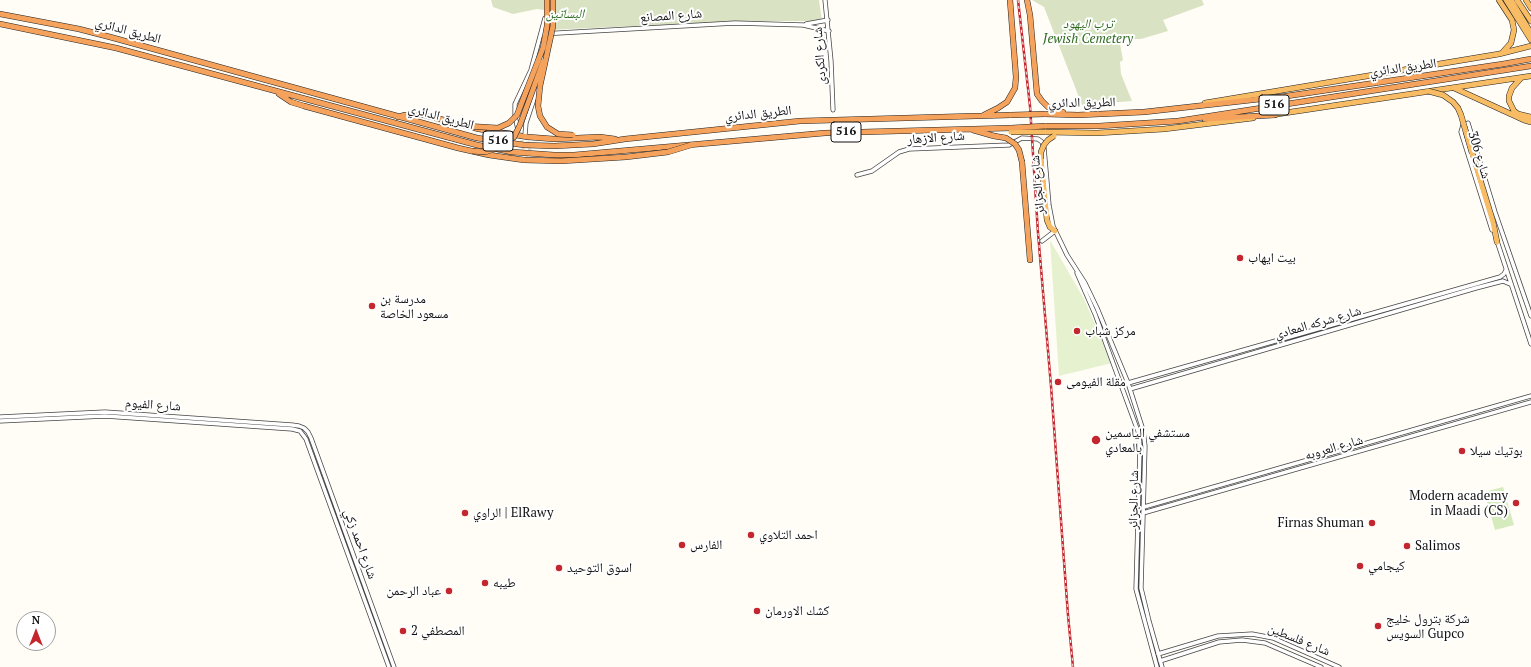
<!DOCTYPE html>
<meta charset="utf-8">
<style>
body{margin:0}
#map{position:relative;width:1531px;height:667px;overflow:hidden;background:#fffdf5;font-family:"PT Serif",serif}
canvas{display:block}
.north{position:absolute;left:16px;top:611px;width:40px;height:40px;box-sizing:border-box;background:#fff;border:1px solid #a0a0a0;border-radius:50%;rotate:0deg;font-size:11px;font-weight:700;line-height:16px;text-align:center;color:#111}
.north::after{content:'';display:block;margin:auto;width:14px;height:18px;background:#c4262e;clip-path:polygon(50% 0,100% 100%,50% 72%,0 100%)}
</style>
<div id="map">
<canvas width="1531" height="667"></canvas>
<div class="north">N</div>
</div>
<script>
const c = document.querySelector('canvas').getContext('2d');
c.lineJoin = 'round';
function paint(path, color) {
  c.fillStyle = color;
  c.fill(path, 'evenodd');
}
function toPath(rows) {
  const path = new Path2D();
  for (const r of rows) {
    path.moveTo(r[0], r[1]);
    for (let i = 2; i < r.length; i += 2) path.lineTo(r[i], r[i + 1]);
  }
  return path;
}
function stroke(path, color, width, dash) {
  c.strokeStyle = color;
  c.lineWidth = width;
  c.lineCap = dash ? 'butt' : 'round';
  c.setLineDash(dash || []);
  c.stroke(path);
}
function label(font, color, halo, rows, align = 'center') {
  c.font = font + ' "PT Serif","Noto Naskh Arabic",serif';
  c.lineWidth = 4;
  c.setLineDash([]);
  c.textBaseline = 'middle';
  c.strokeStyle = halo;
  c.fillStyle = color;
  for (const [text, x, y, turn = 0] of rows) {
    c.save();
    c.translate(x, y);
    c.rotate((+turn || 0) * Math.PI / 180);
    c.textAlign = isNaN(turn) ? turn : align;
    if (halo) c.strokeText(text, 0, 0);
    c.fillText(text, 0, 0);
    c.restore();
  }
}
const green = toPath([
 [1503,487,1514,525,1495,530,1484,492]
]);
const cemetery = toPath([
 [491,0,819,0,822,21,746,21,547,30,551,11,537,9,513,14,493,7],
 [1032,0,1202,0,1204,5,1163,20,1168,31,1141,39,1119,39,1123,60,1120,62,1121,74,1132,101,1082,105,1044,7]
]);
const pitch = toPath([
 [1050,240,1084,299,1112,363,1059,376]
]);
const tertiaryTunnel = toPath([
 [520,135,527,160],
 [526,136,533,161]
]);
const tertiary = toPath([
 [825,0,831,61,833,110],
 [806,24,828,20],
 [541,34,735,23,803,25,829,31],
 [518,130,515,116,515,104,531,70,545,18],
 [525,135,526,123,539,84],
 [857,175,872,171,899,152,909,149,1009,145,1022,138,1038,139,1042,142,1044,148,1049,205,1053,226,1067,255,1085,283,1097,308,1128,383,1143,430,1145,446,1141,588,1149,621,1162,667],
 [1492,230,1461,132,1463,125,1468,123,1495,212,1531,316],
 [1042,241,1055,231],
 [1497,241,1531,344],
 [1077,273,1095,314,1139,434,1140,447,1136,589,1157,667],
 [1128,383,1500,277,1504,274,1506,270],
 [1130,389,1476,288,1503,281,1510,284],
 [0,417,105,412,292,425,299,426,304,428,308,432,311,438,394,667],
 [0,421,105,416,292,429,300,431,306,439,389,667],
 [1144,507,1531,396],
 [1143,513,1531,402],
 [1158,654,1218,636,1252,634,1273,638,1339,667],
 [1160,661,1219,642,1242,640,1265,643,1321,667]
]);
const trunk = toPath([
 [1499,0,1512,20,1514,30,1511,43,1502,53],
 [1506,0,1531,40],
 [1511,0,1531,33],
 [1517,0,1531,21],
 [1526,0,1531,8],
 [1521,78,1512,88,1509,96,1509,101,1514,111,1518,114,1531,117],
 [1454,88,1524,120,1531,122],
 [1205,103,1499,54,1531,46],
 [1271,115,1531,76],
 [1045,132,1097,133,1164,129,1253,118],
 [1472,153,1493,222,1497,242],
 [1041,159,1047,220,1050,227,1055,231]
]);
const motorway = toPath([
 [1027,0,1030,15,1037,94,1042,101,1048,107,1063,112],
 [0,14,79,29,110,37,477,138,524,145,554,146,593,144,625,139,800,121,1011,115],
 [0,24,116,48,477,145,512,152,554,155,574,155,825,133,1011,128],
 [279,94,291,102,304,106,458,148,489,155,524,160],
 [1045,114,1078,115,1144,112,1287,96,1503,64,1531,59],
 [984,115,998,108,1007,102,1015,88,1016,77,1010,0],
 [398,117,405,115,424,115,479,129,528,137,554,139,600,137,615,139],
 [1205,119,1275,115],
 [1045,126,1099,126,1178,121,1531,66],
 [973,130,994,136],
 [1022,162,1030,260]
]);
const rail = toPath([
 [1018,0,1030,106,1038,233,1051,386,1068,615,1073,667]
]);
const trunkBridge = toPath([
 [1428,91,1443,95,1453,102,1458,108,1461,115,1472,153],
 [1011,132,1045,132],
 [1041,159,1041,152,1044,145,1048,140,1054,136]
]);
const motorwayBridge = toPath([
 [553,0,553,26,540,86,538,106,540,116,547,127,558,134,573,135],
 [1011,115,1045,114],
 [466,126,498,128,509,123,517,115,543,48,547,26,547,0],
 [1011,128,1045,126],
 [994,136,1006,138,1015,144,1019,150,1022,162],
 [472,151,485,152,498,148,514,137,520,125,543,62],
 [524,160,561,161,626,157,668,152,691,145]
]);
const markers = [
 [1240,258,4,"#c4262e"],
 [372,306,4,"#c4262e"],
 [1077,331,4,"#c4262e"],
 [1058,382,4,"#c4262e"],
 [1096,440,5,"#c4262e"],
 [1462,451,4,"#c4262e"],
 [1516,503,4,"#c4262e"],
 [465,513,4,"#c4262e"],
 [1372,523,4,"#c4262e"],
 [751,535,4,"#c4262e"],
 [682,545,4,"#c4262e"],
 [1407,546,4,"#c4262e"],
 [1360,566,4,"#c4262e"],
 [559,568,4,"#c4262e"],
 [485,583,4,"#c4262e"],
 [449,591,4,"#c4262e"],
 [757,611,4,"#c4262e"],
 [1378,626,4,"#c4262e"],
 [403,631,4,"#c4262e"]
];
const shields = [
 [1274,105,30],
 [846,132,30],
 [498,141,30]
];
const shieldNames = [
 ["516",1274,105],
 ["516",846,132],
 ["516",498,141]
];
const parkNames = [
 ["البساتين",565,14],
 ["ترب اليهود",1088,24],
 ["Jewish Cemetery",1088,39]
];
const streetNames = [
 ["شارع المصانع",671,16,-4],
 ["الطريق الدائري",128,31,15],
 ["شارع الكردى",820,56,-94],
 ["الطريق الدائري",1403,68,-8],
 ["الطريق الدائري",1082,103,-1],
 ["الطريق الدائري",758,114,-6],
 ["الطريق الدائري",441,117,15],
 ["شارع الازهار",936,138,-4],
 ["شارع 306",1479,155,73],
 ["شارع الجزائر",1038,185,-95],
 ["شارع شركه المعادي",1318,323,-16],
 ["شارع الفيوم",153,405,4],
 ["شارع العروبه",1334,448,-16],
 ["شارع الجزائر",1134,500,-89],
 ["شارع احمد زكي",360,544,70],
 ["شارع فلسطين",1299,640,22]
];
const poiNames = [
 ["بيت ايهاب",1248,258],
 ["مدرسة بن",380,299],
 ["مسعود الخاصة",380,314],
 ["مركز شباب",1085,331],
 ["مقلة الفيومى",1066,382],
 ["مستشفي الياسمين",1105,433],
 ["بالمعادي",1105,448],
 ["بوتيك سيلا",1470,451],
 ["Modern academy",1508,496,"right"],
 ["in Maadi (CS)",1508,511,"right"],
 ["الراوي | ElRawy",473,513],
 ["Firnas Shuman",1364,523,"right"],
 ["احمد التلاوي",759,535],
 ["الفارس",690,545],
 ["Salimos",1415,546],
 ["كيجامي",1368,566],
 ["اسوق التوحيد",567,568],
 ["طيبه",493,583],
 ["عباد الرحمن",441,591,"right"],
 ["كشك الاورمان",765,611],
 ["شركة بترول خليج",1386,619],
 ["السويس Gupco",1386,634],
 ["المصطفي 2",411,631]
];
paint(green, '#d5ebbd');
paint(cemetery, '#d9e3c4');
paint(pitch, '#e6f2cf');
stroke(tertiaryTunnel, '#dbdad3', 3.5, [3.5, 2]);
stroke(tertiary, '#444', 5);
stroke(trunk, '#222', 6);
stroke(motorway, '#222', 6);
stroke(tertiary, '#fff', 3.5);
stroke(trunk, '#f7bc64', 5);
stroke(motorway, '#f5a25d', 5);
stroke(rail, '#c4262e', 2.5);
stroke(rail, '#fff', 1, [3]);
stroke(trunkBridge, '#222', 6, []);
stroke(motorwayBridge, '#222', 6, []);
stroke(trunkBridge, '#f7bc64', 5);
stroke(motorwayBridge, '#f5a25d', 5);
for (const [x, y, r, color] of markers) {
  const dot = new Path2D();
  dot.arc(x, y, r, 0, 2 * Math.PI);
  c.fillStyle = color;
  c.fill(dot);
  stroke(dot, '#fff', 1.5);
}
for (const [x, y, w] of shields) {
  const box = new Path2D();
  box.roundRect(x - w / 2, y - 10, w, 20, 3);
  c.fillStyle = '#fff';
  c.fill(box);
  stroke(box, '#111', 1);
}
label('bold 12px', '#111', null, shieldNames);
label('italic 13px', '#2f6b1f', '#fff', parkNames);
label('13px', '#111', '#fff', streetNames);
label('13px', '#111', '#fff', poiNames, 'left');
</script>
